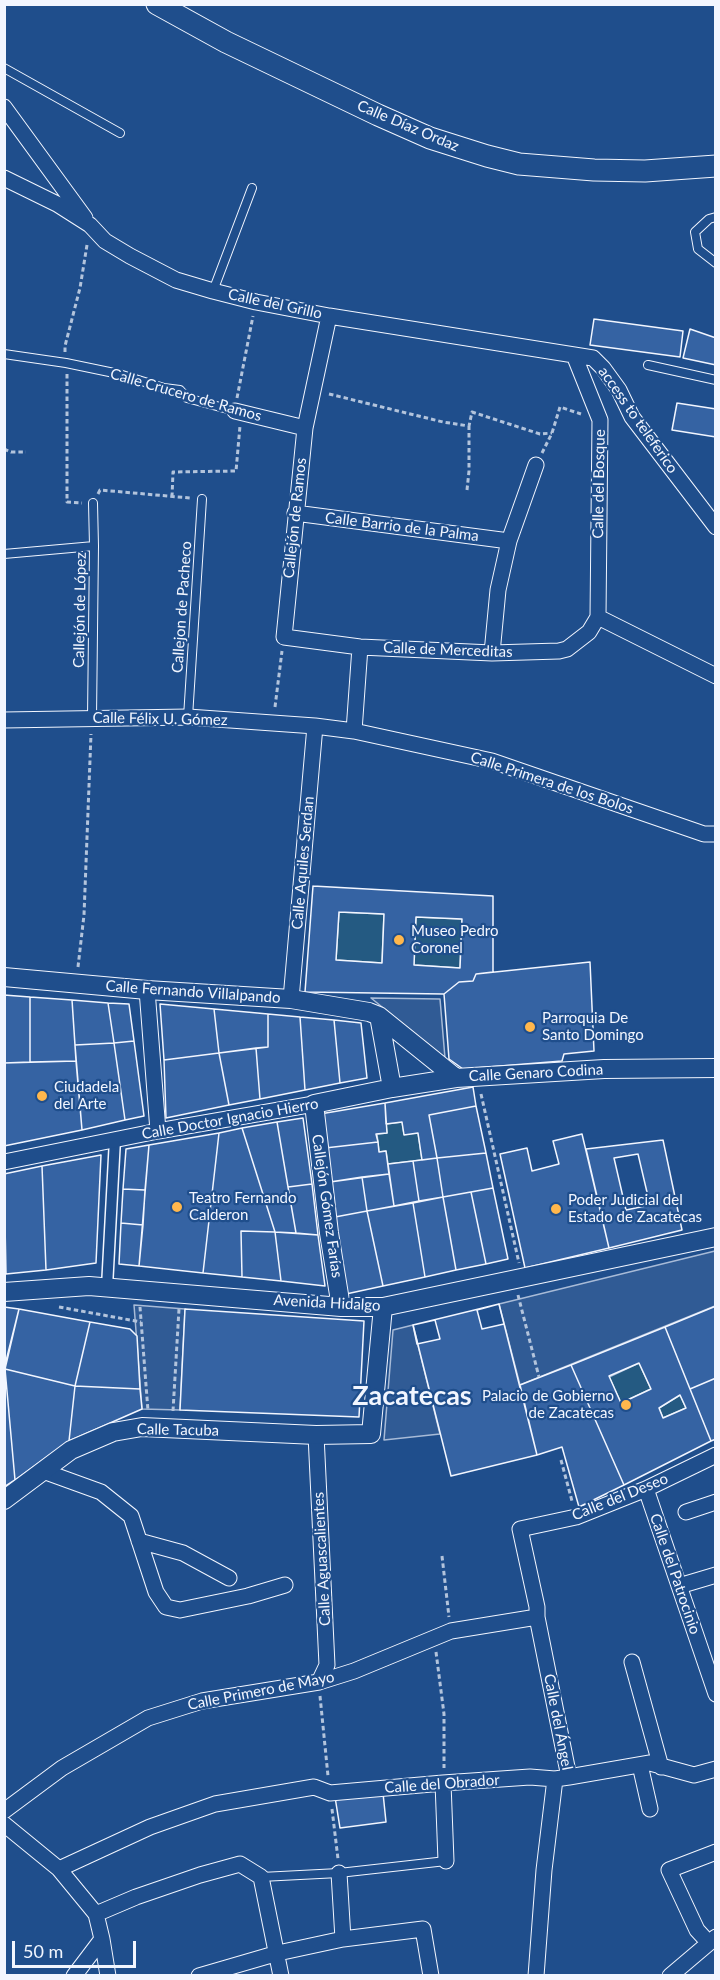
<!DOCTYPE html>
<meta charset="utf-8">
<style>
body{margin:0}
#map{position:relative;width:720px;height:1980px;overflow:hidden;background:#1f4e8c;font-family:Lato,sans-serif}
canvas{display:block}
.frame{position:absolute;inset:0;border:6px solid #f2f6ff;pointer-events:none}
.scale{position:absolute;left:12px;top:1941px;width:124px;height:27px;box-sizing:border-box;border:3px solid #f2f6ff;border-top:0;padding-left:8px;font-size:18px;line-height:21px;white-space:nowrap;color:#f2f6ff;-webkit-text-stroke:4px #1f4e8c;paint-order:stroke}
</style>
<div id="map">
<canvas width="720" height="1980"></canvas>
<div class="frame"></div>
<div class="scale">50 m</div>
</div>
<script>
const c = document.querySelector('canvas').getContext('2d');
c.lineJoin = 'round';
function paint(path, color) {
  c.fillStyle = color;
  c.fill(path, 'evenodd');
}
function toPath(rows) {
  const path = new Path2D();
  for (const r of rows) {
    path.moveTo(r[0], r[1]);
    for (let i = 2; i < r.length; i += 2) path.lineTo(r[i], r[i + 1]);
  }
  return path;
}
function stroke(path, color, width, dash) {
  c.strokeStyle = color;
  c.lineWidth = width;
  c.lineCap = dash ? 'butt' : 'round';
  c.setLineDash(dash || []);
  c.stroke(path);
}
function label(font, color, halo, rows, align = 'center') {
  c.font = font + ' Lato,sans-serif';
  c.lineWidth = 4.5;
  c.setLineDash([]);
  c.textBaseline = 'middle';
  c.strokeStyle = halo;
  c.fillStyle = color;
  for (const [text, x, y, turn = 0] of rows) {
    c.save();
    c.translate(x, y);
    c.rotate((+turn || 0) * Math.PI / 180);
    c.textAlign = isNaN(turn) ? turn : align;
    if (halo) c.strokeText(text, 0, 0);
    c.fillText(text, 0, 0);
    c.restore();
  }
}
const green = toPath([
 [339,912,384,914,382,963,336,960,339,912],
 [416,917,462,919,460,968,414,965,416,917],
 [402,1122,404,1134,418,1133,422,1160,388,1164,386,1151,379,1152,377,1134,387,1133,386,1124,402,1122],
 [639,1363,651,1389,621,1403,609,1377,639,1363],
 [680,1395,686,1408,663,1418,659,1408,680,1395]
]);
const parking = toPath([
 [371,998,440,999,445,1058,371,998],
 [715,1251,715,1306,520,1385,499,1304,715,1251],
 [134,1305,185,1309,180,1410,142,1409,134,1305],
 [413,1325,440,1434,384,1440,393,1330,413,1325]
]);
const building = toPath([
 [594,319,683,331,680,357,590,345,594,319],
 [690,329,716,338,716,365,683,358,690,329],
 [677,403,716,409,716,437,672,430,677,403],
 [313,886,493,896,493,972,476,974,473,981,459,982,444,994,305,992,313,886],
 [339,912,384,914,382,963,336,960,339,912],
 [416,917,462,919,460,968,414,965,416,917],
 [590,962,594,1051,564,1054,562,1061,463,1069,449,1059,444,994,459,982,473,981,476,974,590,962],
 [4,995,30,997,30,1062,4,1063,4,995],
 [30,997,72,1000,76,1061,30,1062,30,997],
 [72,1000,108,1003,114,1043,75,1045,72,1000],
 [108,1003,129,1004,134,1041,114,1043,108,1003],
 [160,1004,214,1009,219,1053,164,1060,160,1004],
 [214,1009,268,1014,268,1047,219,1053,214,1009],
 [268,1014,300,1017,305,1090,260,1099,256,1048,268,1047,268,1014],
 [300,1017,334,1020,340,1083,305,1090,300,1017],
 [334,1020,361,1023,367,1078,340,1083,334,1020],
 [134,1041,144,1116,125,1120,114,1043,134,1041],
 [114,1043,125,1120,82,1130,75,1045,114,1043],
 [256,1048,260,1099,229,1105,219,1053,256,1048],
 [219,1053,229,1105,166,1118,164,1060,219,1053],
 [76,1061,82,1130,4,1146,4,1063,76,1061],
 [473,1087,476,1106,429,1115,437,1158,422,1160,418,1133,404,1135,402,1122,386,1124,385,1103,473,1087],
 [385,1103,387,1133,376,1134,378,1142,325,1148,320,1114,385,1103],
 [476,1106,486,1153,437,1158,429,1115,476,1106],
 [303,1118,312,1184,288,1187,277,1122,303,1118],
 [277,1122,288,1187,296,1233,275,1232,242,1128,277,1122],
 [242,1128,275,1232,241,1231,242,1277,203,1273,219,1133,242,1128],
 [219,1133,203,1273,139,1266,149,1145,219,1133],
 [582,1134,609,1248,525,1268,500,1154,527,1148,532,1171,559,1164,553,1141,582,1134],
 [663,1140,682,1230,609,1248,586,1149,663,1140],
 [638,1154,650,1205,626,1210,614,1158,638,1154],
 [378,1142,379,1152,386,1151,389,1174,330,1182,325,1148,378,1142],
 [149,1145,145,1190,123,1189,126,1149,149,1145],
 [486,1153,493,1188,443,1197,437,1158,486,1153],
 [101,1155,96,1263,46,1270,42,1166,101,1155],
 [437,1158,443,1197,419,1201,413,1161,437,1158],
 [413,1161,419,1201,394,1206,388,1164,413,1161],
 [42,1166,46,1270,6,1274,4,1174,42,1166],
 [389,1174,394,1206,367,1211,362,1177,389,1174],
 [362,1177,367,1211,335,1217,330,1182,362,1177],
 [312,1184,318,1235,296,1233,288,1187,312,1184],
 [493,1188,508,1259,486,1264,471,1192,493,1188],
 [123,1189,145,1190,143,1225,121,1223,123,1189],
 [471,1192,486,1264,456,1270,443,1197,471,1192],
 [443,1197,456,1270,425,1277,413,1203,443,1197],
 [413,1203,425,1277,383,1286,367,1211,413,1203],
 [367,1211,383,1286,346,1294,335,1217,367,1211],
 [121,1223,143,1225,139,1266,119,1264,121,1223],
 [241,1231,275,1232,281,1281,242,1277,241,1231],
 [275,1232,318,1235,325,1286,281,1281,275,1232],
 [499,1304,504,1324,482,1329,477,1310,499,1304],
 [499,1304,537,1455,451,1476,413,1325,499,1304],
 [716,1306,716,1378,690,1389,665,1327,716,1306],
 [4,1307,19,1309,4,1369,4,1307],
 [19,1309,90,1322,75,1386,5,1369,19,1309],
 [185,1309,364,1321,359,1417,180,1410,185,1309],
 [435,1320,440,1339,417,1344,413,1325,435,1320],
 [90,1322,130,1329,137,1336,140,1389,75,1386,90,1322],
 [665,1327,711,1441,624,1485,571,1365,665,1327],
 [639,1363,651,1389,621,1403,609,1376,639,1363],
 [680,1395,686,1408,663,1418,659,1408,680,1395],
 [571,1365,624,1485,579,1507,562,1447,537,1455,520,1385,571,1365],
 [5,1369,75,1386,69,1441,15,1480,5,1369],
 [5,1369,15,1480,4,1487,4,1369,5,1369],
 [716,1378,716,1439,711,1441,690,1389,716,1378],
 [75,1386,140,1389,142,1409,69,1441,75,1386],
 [383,1793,386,1822,340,1828,335,1797,383,1793]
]);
const path = toPath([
 [65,352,65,346,80,288,87,245],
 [67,374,67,502,82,503],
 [329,394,443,422,469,426,472,412,540,434,552,433],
 [237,398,253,316],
 [4,449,11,452,26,452],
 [542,453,552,433,560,407,581,414],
 [467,490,469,471,469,426],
 [98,494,100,490,190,498],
 [172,497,173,472,236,471,240,426],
 [275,707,282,651],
 [78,967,84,915,91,734],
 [481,1094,519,1263],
 [518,1295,539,1377],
 [59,1307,141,1322],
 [140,1307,148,1411],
 [173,1411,179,1309],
 [561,1460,572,1501],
 [442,1556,449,1617],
 [436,1652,444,1714,444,1768],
 [320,1696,328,1776],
 [332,1809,338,1859]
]);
const service = toPath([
 [4,68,120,133],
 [716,217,709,219,695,232,698,249,716,263],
 [213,291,252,188],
 [4,354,66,363,119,374,164,388,180,390,187,398,235,411],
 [648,365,716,380],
 [4,554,94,546],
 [92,717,94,546,93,503],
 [188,717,202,499],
 [261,1877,339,1873,446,1861]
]);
const pedestrian = toPath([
 [107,1287,115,1139]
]);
const minor = toPath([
 [4,107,85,218],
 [4,178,57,204,90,225,105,241,130,256,176,280,213,291,256,302,329,316,593,358,603,368,619,390,632,417,716,527],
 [329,316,305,428,284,637,360,647,492,653,559,651,567,649,589,632,598,617,600,420,574,355],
 [235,411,305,428],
 [295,513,509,541],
 [598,617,716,676],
 [492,653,498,590,509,541,536,465],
 [4,720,188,717,315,726,354,731,492,761,704,834,716,834],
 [354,731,360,647],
 [147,990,158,1131],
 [291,999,315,726],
 [4,1162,158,1131,314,1104],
 [316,1435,327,1665,319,1682],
 [43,1471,101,1492,131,1516,156,1592,166,1607,180,1610,248,1596,285,1585],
 [646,1489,716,1694],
 [686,1512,716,1502],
 [139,1541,183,1553,229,1578],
 [679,1586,716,1575],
 [632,1662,661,1767],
 [640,1765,650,1809],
 [569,1777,650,1763,694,1775,716,1769],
 [443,1783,446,1861],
 [4,1811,62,1768,148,1718,202,1701,319,1682,354,1671,451,1631,537,1617],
 [4,1824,59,1869,96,1914,102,1939,108,1976],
 [59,1869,150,1827,215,1804,314,1787,330,1793,443,1783,530,1777,555,1779],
 [339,1873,343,1939],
 [96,1914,136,1897,200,1875,240,1864,261,1877,281,1976],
 [708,1942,697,1930,669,1870,716,1852],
 [74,1976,102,1939],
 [199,1976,278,1953,343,1939,423,1929,431,1976],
 [536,1976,544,1870,555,1779,569,1777,537,1617,537,1607,520,1529,576,1517,646,1489,716,1455],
 [670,1976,716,1937]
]);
const tertiary = toPath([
 [4,977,147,990,291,999,369,1012,379,1016,456,1078,604,1069,716,1068],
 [379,1016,392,1088],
 [4,1292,89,1286,341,1307,383,1307,716,1237],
 [341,1307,329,1233,314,1104,392,1088,456,1078],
 [4,1500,71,1450,113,1432,142,1427,316,1435,371,1434,383,1307]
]);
const secondary = toPath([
 [157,4,226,42,378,115,430,138,487,156,519,164,594,170,645,171,716,166]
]);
const markers = [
 [399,940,6,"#ffb74d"],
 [530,1027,6,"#ffb74d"],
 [42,1096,6,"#ffb74d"],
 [177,1207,6,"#ffb74d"],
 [556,1209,6,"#ffb74d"],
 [626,1405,6,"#ffb74d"]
];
const streetNames = [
 ["Calle Díaz Ordaz",408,126,23],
 ["Calle del Grillo",275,304,12],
 ["Calle Crucero de Ramos",186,395,16],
 ["access to teleferico",638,420,55],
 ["Calle del Bosque",599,484,-89],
 ["Callejón de Ramos",295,518,-84],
 ["Calle Barrio de la Palma",402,527,7],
 ["Callejon de Pacheco",182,607,-86],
 ["Callejón de López",80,610,-89],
 ["Calle de Merceditas",448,650,2],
 ["Calle Félix U. Gómez",160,719,1],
 ["Calle Primera de los Bolos",552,783,18],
 ["Calle Aquiles Serdan",303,863,-85],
 ["Calle Fernando Villalpando",193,992,4],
 ["Calle Genaro Codina",536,1073,-3],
 ["Calle Doctor Ignacio Hierro",230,1119,-10],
 ["Callejón Gómez Farías",327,1206,82],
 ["Avenida Hidalgo",327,1303,3],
 ["Calle Tacuba",178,1430,1],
 ["Calle del Deseo",620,1497,-22],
 ["Calle Aguascalientes",322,1559,-93],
 ["Calle del Patrocinio",675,1574,71],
 ["Calle Primero de Mayo",261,1691,-11],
 ["Calle del Ángel",558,1722,79],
 ["Calle del Obrador",442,1784,-4]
];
const poiNames = [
 ["Museo Pedro",411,931],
 ["Coronel",411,948],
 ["Parroquia De",542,1018],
 ["Santo Domingo",542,1035],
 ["Ciudadela",54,1087],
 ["del Arte",54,1104],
 ["Teatro Fernando",189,1198],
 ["Calderon",189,1215],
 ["Poder Judicial del",568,1200],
 ["Estado de Zacatecas",568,1217],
 ["Palacio de Gobierno",614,1396,"right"],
 ["de Zacatecas",614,1413,"right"]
];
const townNames = [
 ["Zacatecas",412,1396]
];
paint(green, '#245a82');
stroke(green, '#a8bbd7', 1.5);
paint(parking, '#305b95');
stroke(parking, '#a8bbd7', 1.5);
paint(building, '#3563a3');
stroke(building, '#f2f6ff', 1.5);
stroke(service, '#f2f6ff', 10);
stroke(pedestrian, '#f2f6ff', 13);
stroke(minor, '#f2f6ff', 17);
stroke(tertiary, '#f2f6ff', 20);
stroke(secondary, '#f2f6ff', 23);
stroke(path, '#b3c4dc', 3, [4.5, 3]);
stroke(service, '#1f4e8c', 8);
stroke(pedestrian, '#1f4e8c', 10);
stroke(minor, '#1f4e8c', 15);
stroke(tertiary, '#1f4e8c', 18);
stroke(secondary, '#1f4e8c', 21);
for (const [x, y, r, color] of markers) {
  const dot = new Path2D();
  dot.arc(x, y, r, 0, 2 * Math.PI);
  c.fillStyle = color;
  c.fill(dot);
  stroke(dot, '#1f4e8c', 2);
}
label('15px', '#f2f6ff', '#1f4e8c', streetNames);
label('15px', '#f2f6ff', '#1f4e8c', poiNames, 'left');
label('bold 27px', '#f2f6ff', '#1f4e8c', townNames);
</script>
